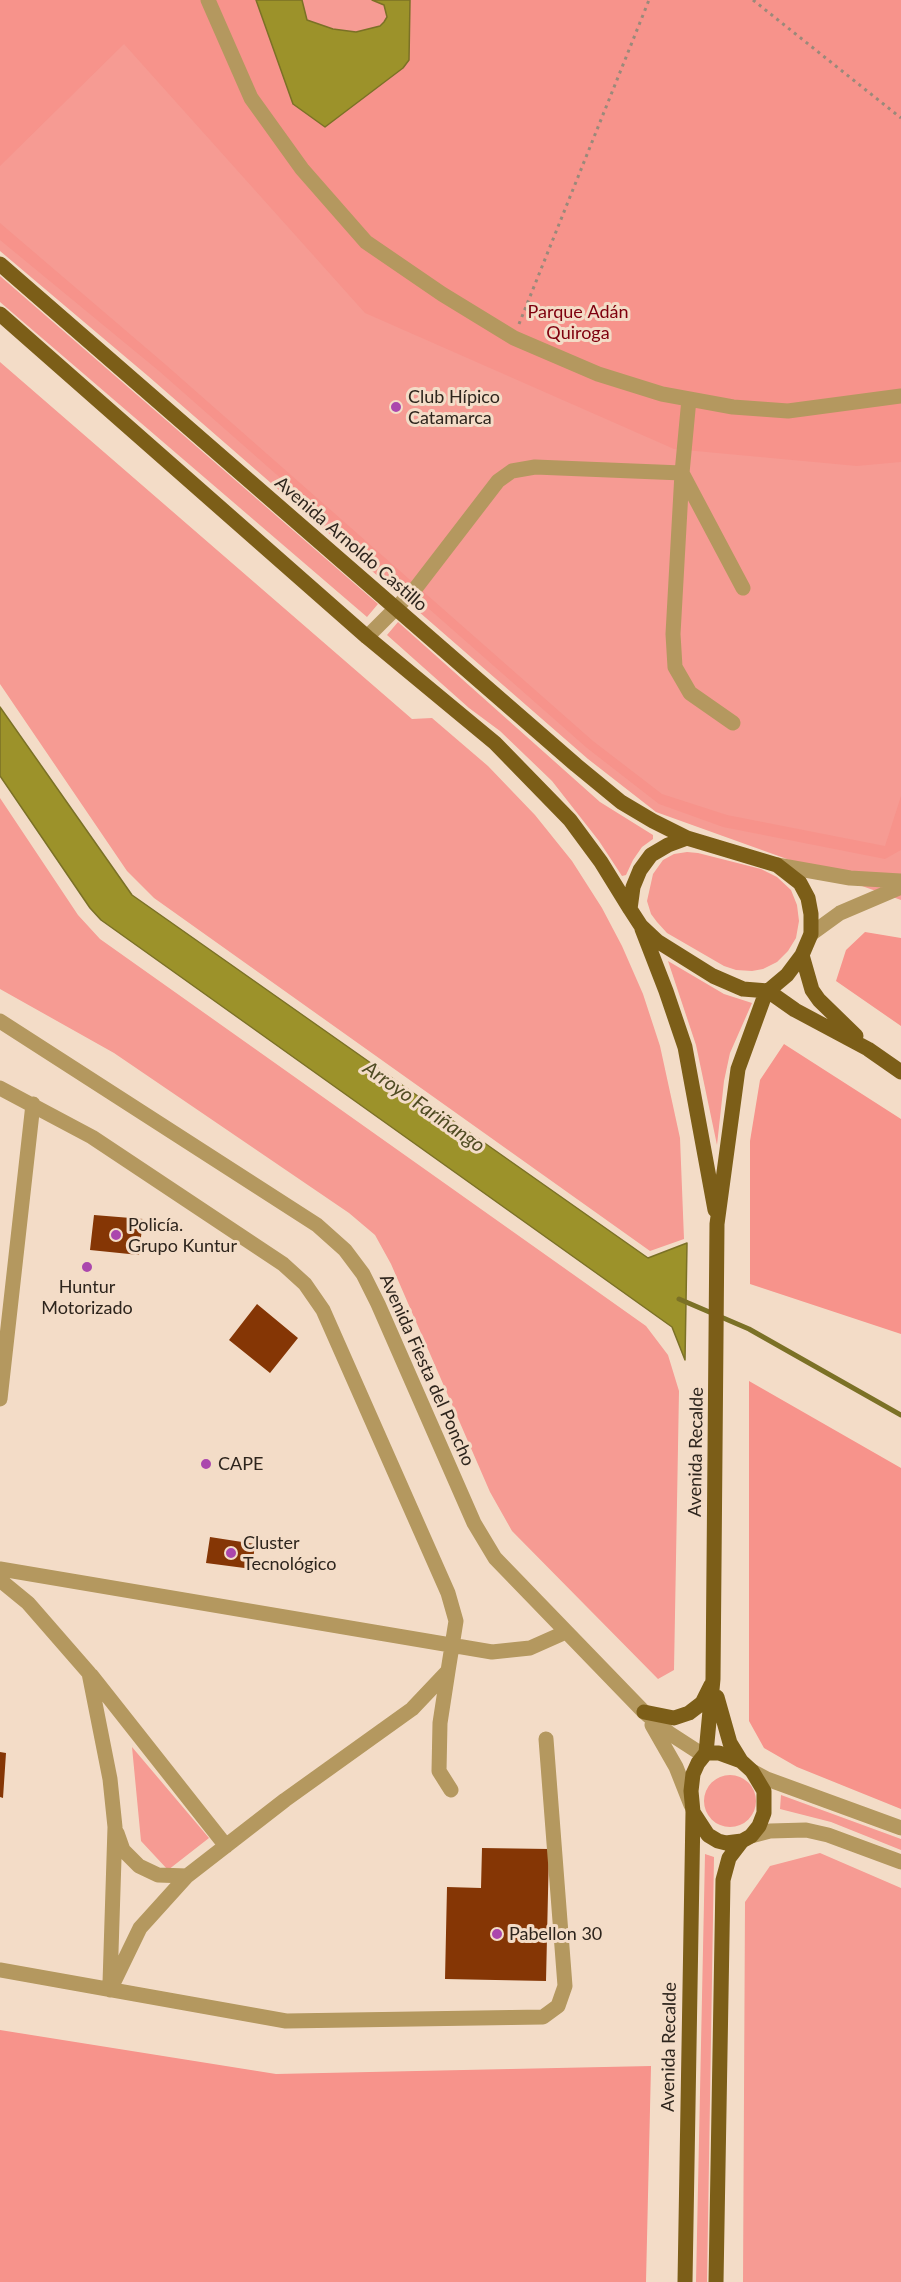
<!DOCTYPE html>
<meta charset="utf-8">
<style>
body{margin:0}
canvas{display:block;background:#f3dcc7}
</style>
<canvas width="901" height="2282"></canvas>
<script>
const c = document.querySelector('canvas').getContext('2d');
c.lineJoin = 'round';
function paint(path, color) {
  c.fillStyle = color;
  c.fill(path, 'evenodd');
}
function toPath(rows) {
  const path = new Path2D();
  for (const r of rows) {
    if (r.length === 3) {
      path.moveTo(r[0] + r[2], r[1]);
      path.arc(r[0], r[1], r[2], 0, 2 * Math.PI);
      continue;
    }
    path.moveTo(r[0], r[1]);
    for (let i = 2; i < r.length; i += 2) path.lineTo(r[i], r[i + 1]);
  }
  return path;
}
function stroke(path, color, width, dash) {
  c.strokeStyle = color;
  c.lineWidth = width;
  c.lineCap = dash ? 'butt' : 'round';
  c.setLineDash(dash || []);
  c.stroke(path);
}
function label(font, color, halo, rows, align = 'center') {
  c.font = font + ' Lato,sans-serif';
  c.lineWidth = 6;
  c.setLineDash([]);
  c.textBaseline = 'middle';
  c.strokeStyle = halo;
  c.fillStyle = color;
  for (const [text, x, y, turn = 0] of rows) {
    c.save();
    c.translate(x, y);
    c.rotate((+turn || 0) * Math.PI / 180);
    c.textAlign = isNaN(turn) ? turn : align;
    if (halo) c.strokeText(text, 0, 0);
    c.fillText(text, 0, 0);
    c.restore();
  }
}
const green = toPath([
 [0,0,901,0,901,900,656,812,588,759,148,376,0,251],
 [0,276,378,604,367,617,0,302],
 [0,362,412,719,432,718,488,766,535,815,572,861,602,908,622,946,643,994,660,1046,680,1138,684,1239,650,1251,154,898,127,871,0,684],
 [398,622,600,802,653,835,653,839,642,847,633,860,626,875,622,876,599,841,552,781,500,731,469,708,387,635],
 [0,798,78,915,100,939,646,1326,668,1355,679,1391,674,1670,658,1679,512,1531,490,1492,391,1264,375,1235,349,1213,114,1053,0,989],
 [687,852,698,853,761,869,777,877,791,890,797,905,799,921,796,938,788,951,777,962,763,969,752,971,736,970,724,966,667,933,657,922,651,914,647,901,653,874,663,860,674,854],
 [668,961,724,994,752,1003,730,1053,724,1081,717,1145,696,1045],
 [132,1747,209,1838,168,1870,141,1841],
 [730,1801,26],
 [781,1795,901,1839,901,1850,831,1822,780,1809],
 [820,1853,901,1888,901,2282,743,2282,745,1902,770,1866],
 [705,1854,714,1857,707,2282,696,2282]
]);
const forest = toPath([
 [0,0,256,0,293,104,325,127,403,68,409,60,410,0,901,0,901,462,857,466,674,449,365,313,124,44,0,166],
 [0,223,166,365,593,741,662,794,727,815,885,846,901,796,901,850,885,859,723,827,659,804,587,748,159,371,0,240],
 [865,932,901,938,901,1026,836,981,846,950],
 [784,1044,901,1119,901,1334,750,1284,750,1141,760,1080],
 [749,1381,901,1468,901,1809,797,1767,764,1748,749,1721],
 [0,2030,276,2074,651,2066,646,2282,0,2282]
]);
const water = toPath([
 [256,0,302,0,307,20,333,29,356,32,380,26,384,22,387,17,384,5,372,0,410,0,409,60,403,68,325,127,293,104,256,0],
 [0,707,132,895,648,1258,687,1243,685,1360,672,1327,101,920,90,908,0,776,0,707]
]);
const stream = toPath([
 [679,1299,749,1329,901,1415]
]);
const building = toPath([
 [94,1215,143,1219,139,1255,90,1250],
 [257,1304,298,1338,270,1373,229,1340],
 [210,1537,255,1544,252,1569,206,1563],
 [0,1752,6,1753,3,1798,0,1797],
 [482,1848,549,1849,546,1981,445,1979,447,1887,481,1888]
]);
const path = toPath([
 [753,0,901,118],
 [519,324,649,0]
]);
const minor = toPath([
 [208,0,251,98,302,169,366,242,442,294,514,338,598,374,662,394,733,407,788,411,901,396],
 [689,399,682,473,673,634,675,667,690,693,733,723],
 [367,637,415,589,498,481,512,471,535,467,682,473,743,588],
 [777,865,850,878,901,881],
 [811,934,840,913,901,887],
 [0,1021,317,1225,345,1250,363,1274,378,1304,474,1523,495,1558,644,1712,669,1733,703,1755],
 [0,1088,92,1137,283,1264,305,1284,323,1310,448,1593,456,1621,448,1671,412,1709,285,1800,187,1876,140,1928,110,1990],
 [0,1399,33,1104],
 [0,1569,492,1652,530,1648,566,1632],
 [0,1580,28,1603,89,1673,110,1779,115,1827,110,1983],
 [448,1671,440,1723,439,1771,451,1790],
 [91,1675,226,1846],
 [652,1725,676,1767,691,1805],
 [752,1771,767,1779,901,1828],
 [117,1833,123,1850,139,1866,158,1875,187,1876],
 [751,1836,770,1831,806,1830,828,1835,901,1862],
 [0,1970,286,2021,543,2017,558,2006,565,1986,546,1739]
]);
const major = toPath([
 [0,264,576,765,621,802,653,821,687,838,777,865,800,883,808,898,811,914,811,934,802,955,787,975,768,991,743,989,713,976,657,941,641,926,630,909,633,887,640,870,651,855,668,845,687,838],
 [0,314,367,637,495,743,570,820,601,862,630,909],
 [642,929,666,991,685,1047,715,1210],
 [802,955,812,990,819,1000,856,1036],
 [768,991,795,1010,868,1049,901,1072],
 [717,1697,730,1743,741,1761],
 [644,1712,674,1718,689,1713,702,1703,711,1685],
 [706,1753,713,1679,717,1224,738,1069,766,992],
 [706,1753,719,1753,741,1761,752,1771,764,1791,764,1813,759,1826,751,1836,742,1841,726,1843,718,1841,708,1835,693,1812,691,1791,693,1774,698,1763,706,1753],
 [685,2282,693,1812],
 [716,2282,723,1880,729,1858,742,1841]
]);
const markers = [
 [396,407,6,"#ab47ad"],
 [116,1235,6,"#ab47ad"],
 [87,1267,6,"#ab47ad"],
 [206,1464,6,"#ab47ad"],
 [231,1553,6,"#ab47ad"],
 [497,1934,6,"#ab47ad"]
];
const parkNames = [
 ["Parque Adán",578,312],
 ["Quiroga",578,333]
];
const poiNames = [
 ["Club Hípico",408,397],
 ["Catamarca",408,418],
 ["Policía.",128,1225],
 ["Grupo Kuntur",128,1246],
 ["Huntur",87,1287,"center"],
 ["Motorizado",87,1308,"center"],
 ["CAPE",218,1464],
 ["Cluster",243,1543],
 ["Tecnológico",243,1564],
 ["Pabellon 30",509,1934]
];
const streetNames = [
 ["Avenida Arnoldo Castillo",351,544,41],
 ["Avenida Fiesta del Poncho",427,1370,66],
 ["Avenida Recalde",696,1452,-89],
 ["Avenida Recalde",669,2047,-89]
];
const waterNames = [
 ["Arroyo Fariñango",424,1107,35]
];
paint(green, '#f69b93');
paint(forest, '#f7938b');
paint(water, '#9c922a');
stroke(water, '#7b7126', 1.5);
stroke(stream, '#7b7126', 5);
paint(building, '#853605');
stroke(path, '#9a897a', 3, [3, 4.5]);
stroke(minor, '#b4985f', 15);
stroke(major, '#7c5e18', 15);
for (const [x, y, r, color] of markers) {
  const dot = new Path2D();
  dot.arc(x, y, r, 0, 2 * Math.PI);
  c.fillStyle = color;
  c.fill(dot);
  stroke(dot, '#f3dcc7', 2);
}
label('18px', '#7e000e', '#f3dcc7', parkNames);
label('18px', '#2e251d', '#f3dcc7', poiNames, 'left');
label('18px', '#2e251d', '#f3dcc7', streetNames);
label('italic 20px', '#4f4b22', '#f3dcc7', waterNames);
</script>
